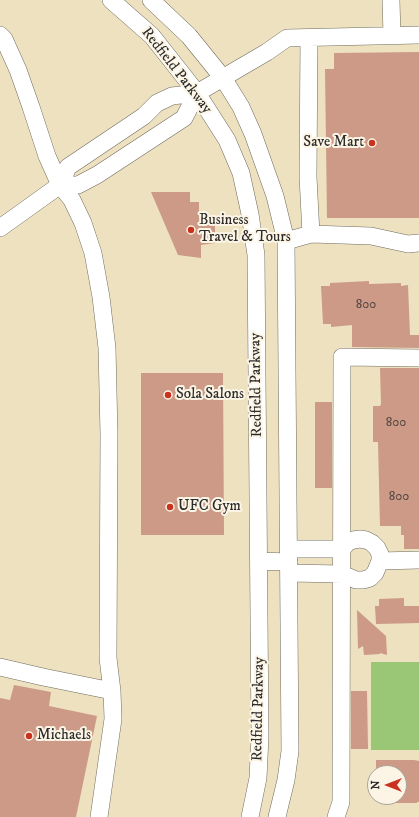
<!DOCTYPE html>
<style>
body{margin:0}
#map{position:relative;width:419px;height:817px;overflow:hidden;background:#ede1bf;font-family:"IM FELL DW Pica",serif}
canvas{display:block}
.north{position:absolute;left:367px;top:765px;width:40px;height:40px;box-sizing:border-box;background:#fcf5e5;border:1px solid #a8a49b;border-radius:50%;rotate:270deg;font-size:11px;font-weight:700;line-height:16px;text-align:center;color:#2b2b2b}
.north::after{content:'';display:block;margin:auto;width:14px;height:18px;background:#c8321e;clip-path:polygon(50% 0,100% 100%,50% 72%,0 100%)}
</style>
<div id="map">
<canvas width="419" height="817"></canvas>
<div class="north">N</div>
</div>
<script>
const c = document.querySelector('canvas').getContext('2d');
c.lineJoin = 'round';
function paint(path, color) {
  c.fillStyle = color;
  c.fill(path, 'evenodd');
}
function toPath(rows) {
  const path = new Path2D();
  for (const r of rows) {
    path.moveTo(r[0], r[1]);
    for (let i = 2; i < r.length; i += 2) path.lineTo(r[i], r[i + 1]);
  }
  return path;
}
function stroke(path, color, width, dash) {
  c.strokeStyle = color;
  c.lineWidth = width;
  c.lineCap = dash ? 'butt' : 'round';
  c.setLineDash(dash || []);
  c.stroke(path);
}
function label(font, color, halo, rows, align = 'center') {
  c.font = font + ' "IM FELL DW Pica",serif';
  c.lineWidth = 4;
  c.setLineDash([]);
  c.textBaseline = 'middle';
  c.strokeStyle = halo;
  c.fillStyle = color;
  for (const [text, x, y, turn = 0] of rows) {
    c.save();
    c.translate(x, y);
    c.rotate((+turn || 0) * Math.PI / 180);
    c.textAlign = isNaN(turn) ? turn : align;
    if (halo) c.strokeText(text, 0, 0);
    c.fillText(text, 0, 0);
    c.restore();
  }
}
const green = toPath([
 [371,662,419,662,419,750,371,750]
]);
const building = toPath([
 [419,52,419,218,327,218,325,69,334,69,334,53],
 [151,192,190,192,190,202,199,202,199,218,215,216,215,243,201,245,201,258,178,255],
 [369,281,369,284,401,283,401,286,408,285,410,335,419,335,419,348,352,347,352,325,331,327,331,324,323,324,321,286,330,286,330,283],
 [380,368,419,368,419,549,404,549,404,535,401,535,401,526,380,526,378,442,373,442,373,406,380,406,381,404],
 [141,373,223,373,224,535,141,535],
 [315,402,332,402,332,488,315,488],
 [404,598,404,606,419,606,419,623,376,624,375,606,379,606,379,599],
 [357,610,386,636,387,655,380,653,380,654,364,655,363,646,358,649],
 [14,685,51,692,49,706,97,716,76,817,0,817,0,698,10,700],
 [351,691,367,691,368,749,351,749],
 [376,760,414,760,419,761,419,802,417,802,417,803,394,803,393,802,384,802,384,801,377,801,377,797,399,797,399,773,376,773]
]);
const minor = toPath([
 [111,0,152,36,197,93,227,140,241,173,250,214,256,255,260,737,258,778,250,817],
 [151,0,189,36,223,78,241,107,253,134,275,196,286,241,290,751,286,780,277,817],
 [391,0,392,36],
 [0,35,4,39,18,70,31,107,47,156,60,185,72,200,83,223,93,253,101,297,107,348,109,434,108,658,112,691],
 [60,185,78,185,97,175,184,118,197,93],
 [0,228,60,185,68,167,144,116,157,103,172,96,197,93,267,52,287,38,419,35],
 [311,234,371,236,408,244,419,243],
 [286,241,311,234,308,177,309,38],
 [289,549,342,549,347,543,353,540,360,539,366,540,372,543,377,548,380,554,380,561,375,573,370,578,363,580,356,580,342,574,289,573],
 [259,561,289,562],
 [380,561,419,560],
 [0,667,43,677,112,691,113,719,99,817],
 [336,817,341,802,342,357,419,358]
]);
const markers = [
 [372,143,4,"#c8321e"],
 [191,230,4,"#c8321e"],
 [168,395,4,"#c8321e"],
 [170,507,4,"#c8321e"],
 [29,736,4,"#c8321e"]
];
const numberNames = [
 ["800",366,305],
 ["800",396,423],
 ["800",399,497]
];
const streetNames = [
 ["Redfield Parkway",176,71,52],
 ["Redfield Parkway",257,385,-91],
 ["Redfield Parkway",259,709,-89]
];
const poiNames = [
 ["Save Mart",364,143,"right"],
 ["Business",199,221],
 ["Travel & Tours",199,238],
 ["Sola Salons",176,395],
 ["UFC Gym",178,507],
 ["Michaels",37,736]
];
paint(green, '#9ac775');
paint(building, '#cc9a87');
stroke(minor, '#6f6b5f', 18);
stroke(minor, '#fff', 17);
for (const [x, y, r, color] of markers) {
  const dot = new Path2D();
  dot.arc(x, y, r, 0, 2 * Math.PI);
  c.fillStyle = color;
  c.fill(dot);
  stroke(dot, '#fcf5e5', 1.5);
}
label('13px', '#534742', null, numberNames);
label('15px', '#2b2b2b', '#fcf5e5', streetNames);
label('15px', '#2b2b2b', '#fcf5e5', poiNames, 'left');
</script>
